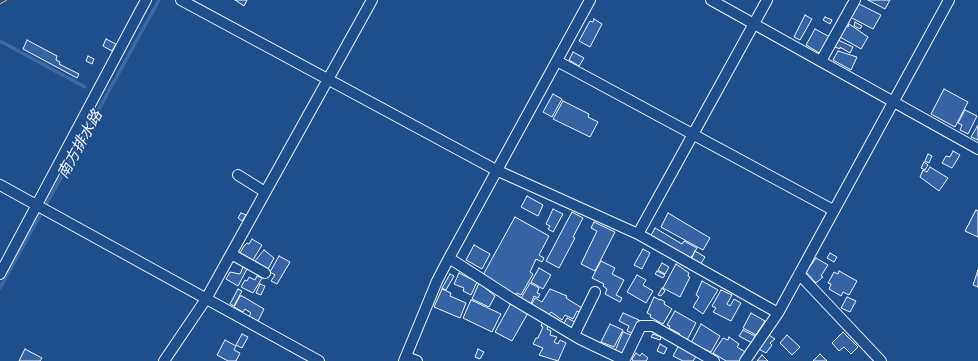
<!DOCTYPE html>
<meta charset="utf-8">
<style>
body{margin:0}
canvas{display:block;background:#1f4e8c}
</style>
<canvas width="978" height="361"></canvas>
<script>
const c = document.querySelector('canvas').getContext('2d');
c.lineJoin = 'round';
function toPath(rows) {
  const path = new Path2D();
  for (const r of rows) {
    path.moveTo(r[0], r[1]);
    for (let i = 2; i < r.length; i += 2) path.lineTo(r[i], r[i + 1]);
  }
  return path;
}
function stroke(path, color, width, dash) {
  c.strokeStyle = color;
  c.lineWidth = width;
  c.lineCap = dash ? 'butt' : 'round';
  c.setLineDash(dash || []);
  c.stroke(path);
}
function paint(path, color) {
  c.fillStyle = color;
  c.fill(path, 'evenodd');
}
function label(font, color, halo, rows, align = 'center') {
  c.font = font + ' Georgia,"Noto Sans JP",serif';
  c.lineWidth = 3;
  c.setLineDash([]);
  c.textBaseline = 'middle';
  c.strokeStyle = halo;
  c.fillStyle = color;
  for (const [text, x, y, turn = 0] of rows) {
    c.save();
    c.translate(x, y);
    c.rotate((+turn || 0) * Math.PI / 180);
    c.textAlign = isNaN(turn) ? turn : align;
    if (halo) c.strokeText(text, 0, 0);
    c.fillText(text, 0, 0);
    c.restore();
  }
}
const stream = toPath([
 [0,41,85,87],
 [0,288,159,0]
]);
const building = toPath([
 [235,0,247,0,244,6,235,0],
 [868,0,890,0,885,9,868,0],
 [857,3,881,15,873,29,850,17,857,3],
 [805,15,812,19,800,40,794,37,805,15],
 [825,17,832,20,830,24,823,20,825,17],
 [594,19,602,24,590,47,579,41,590,21,593,22,594,19],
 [855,22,862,26,860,29,854,26,855,22],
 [849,24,868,37,861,49,840,37,846,26,848,27,849,24],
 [815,29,830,37,821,54,806,45,815,29],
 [106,39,116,44,112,51,103,46,106,39],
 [27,40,57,56,56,60,60,62,59,64,79,74,77,78,23,49,27,40],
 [838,40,853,47,850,53,840,47,840,49,835,47,838,40],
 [838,51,857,57,851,70,833,60,838,51],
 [573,52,584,58,579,66,569,60,573,52],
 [88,56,94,59,92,64,86,61,88,56],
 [944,89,968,102,955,127,931,114,944,89],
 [553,94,562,99,552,117,543,112,553,94],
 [563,101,589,114,588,117,598,122,590,137,553,119,563,101],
 [965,110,977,116,968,134,960,130,962,125,958,123,965,110],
 [978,125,978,140,971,137,978,125],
 [953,151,960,155,952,168,942,163,946,156,950,157,953,151],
 [928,154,932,156,929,163,925,161,928,154],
 [924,162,928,165,925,170,921,168,924,162],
 [930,167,948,178,939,191,920,177,923,170,927,172,930,167],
 [527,196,543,205,538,216,521,207,527,196],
 [553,209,563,214,553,232,548,229,550,226,546,224,553,209],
 [976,210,978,211,978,237,965,231,976,210],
 [572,212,583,218,573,237,575,238,559,268,546,261,572,212],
 [241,213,246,215,242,221,238,218,241,213],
 [668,213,710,238,703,250,661,227,668,213],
 [515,217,549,236,539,255,544,258,542,262,536,259,530,272,533,274,521,295,517,293,515,296,483,275,515,217],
 [594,222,615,232,595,271,581,264,597,231,591,228,594,222],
 [655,228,682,244,684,241,697,248,690,259,650,237,655,228],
 [252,239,262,245,253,260,240,253,244,246,247,243,249,244,252,239],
 [474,245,490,254,482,269,466,260,474,245],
 [643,249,650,253,642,269,634,265,643,249],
 [264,250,274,258,268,269,255,261,264,250],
 [695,251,705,257,700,265,691,260,695,251],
 [830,253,837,257,834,262,827,258,830,253],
 [279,256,290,262,277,284,271,281,275,275,270,272,279,256],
 [816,258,828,265,821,276,823,277,816,283,806,272,816,258],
 [601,261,615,268,612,274,624,280,616,295,622,298,620,302,605,294,607,289,603,286,604,284,592,278,601,261],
 [662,263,669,267,665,274,658,270,662,263],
 [676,264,689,273,688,276,690,277,680,297,663,288,676,264],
 [243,267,247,269,238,286,226,279,230,272,240,274,243,267],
 [539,268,551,275,543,289,531,282,539,268],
 [978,270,978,287,973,285,978,270],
 [657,271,665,275,663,278,655,274,657,271],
 [839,271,857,281,849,295,843,292,841,296,829,289,831,284,828,283,834,272,838,274,839,271],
 [459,273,477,282,471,295,463,291,464,288,454,284,459,273],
 [450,274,454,276,446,290,442,288,450,274],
 [637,275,646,280,643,285,653,291,646,303,627,292,637,275],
 [257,276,262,278,253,293,241,287,245,280,247,281,249,277,255,280,257,276],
 [702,281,718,290,703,314,693,307,699,297,696,295,702,281],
 [479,283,495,296,489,307,472,299,479,283],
 [530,283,539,288,537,293,540,294,538,298,534,296,530,306,520,300,530,283],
 [260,284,265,286,261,295,256,293,260,284],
 [662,288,665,291,661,296,658,295,662,288],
 [238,289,242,291,234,306,230,304,238,289],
 [442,289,451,293,450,296,466,303,460,318,434,307,442,289],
 [550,289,567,296,566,298,582,308,580,312,577,311,573,319,565,315,562,320,551,312,549,315,531,306,535,298,542,302,550,289],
 [721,290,732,295,727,304,730,306,734,299,741,303,731,321,713,312,716,308,712,306,721,290],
 [240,296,242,296,264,309,258,321,249,316,251,313,245,309,243,312,234,307,240,296],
 [654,297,660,300,660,299,665,302,664,304,672,309,663,324,650,317,651,315,647,313,654,297],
 [847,297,856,301,850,312,841,308,847,297],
 [471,300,501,314,492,332,463,318,471,300],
 [511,303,528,313,512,341,495,332,511,303],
 [675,311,696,323,687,340,679,336,680,334,669,328,670,326,667,325,675,311],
 [623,313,639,320,634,334,627,331,629,326,619,321,623,313],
 [751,313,765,321,756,335,743,328,751,313],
 [567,318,577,323,572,331,563,325,567,318],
 [543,321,549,324,547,329,551,331,550,335,557,337,554,342,558,344,560,340,566,343,558,361,539,355,543,348,533,344,536,338,538,338,543,327,541,326,543,321],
 [610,324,623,330,614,347,601,342,610,324],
 [701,324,720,336,711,352,691,343,701,324],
 [743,330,755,336,752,343,739,336,743,330],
 [623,332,631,335,622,355,615,351,623,332],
 [843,332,858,347,851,354,844,347,839,351,832,343,843,332],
 [242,334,248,337,242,348,236,345,242,334],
 [653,334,661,337,660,340,651,337,653,334],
 [769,335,775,339,770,343,772,345,766,353,759,349,769,335],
 [787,335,800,347,792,355,780,343,787,335],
 [729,337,739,344,737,347,747,353,742,361,726,361,713,353,723,338,728,340,729,337],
 [225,340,236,346,234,350,240,353,236,361,228,361,217,355,225,340],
 [660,344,667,348,664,354,657,351,660,344],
 [679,345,697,355,693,361,683,361,673,356,679,345],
 [25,349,42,358,40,361,19,361,25,349],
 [478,349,484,352,480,359,475,357,478,349],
 [636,353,640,356,642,353,648,358,646,361,633,361,632,359,636,353],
 [820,354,827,361,813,361,820,354],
 [762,355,768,361,757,361,762,355]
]);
const street = toPath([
 [181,0,496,170,638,234,767,0],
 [711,0,978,149],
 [557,61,833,210],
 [821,61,855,0],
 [238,175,265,192],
 [0,185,319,361],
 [638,234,778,313],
 [231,254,265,273],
 [449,258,511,298,580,339,624,360],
 [0,274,146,0],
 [799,274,881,361],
 [574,335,595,292],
 [406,357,417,361],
 [164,361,206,299,372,0],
 [404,361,437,281,449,258,590,0],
 [624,361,641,326,653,326,714,361],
 [745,361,778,313,949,0]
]);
const power = toPath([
 [0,4,7,0]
]);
const waterNames = [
 ["南方排水路",79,144,-61]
];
stroke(stream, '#3b69a3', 3.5);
paint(building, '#3563a3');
stroke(building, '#f2f6ff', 1);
stroke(street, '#f2f6ff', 12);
stroke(street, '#1f4e8c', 10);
stroke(power, '#ffb74d', 1, [14, 3, 2, 3]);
label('italic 15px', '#f2f6ff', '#1f4e8c', waterNames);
</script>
